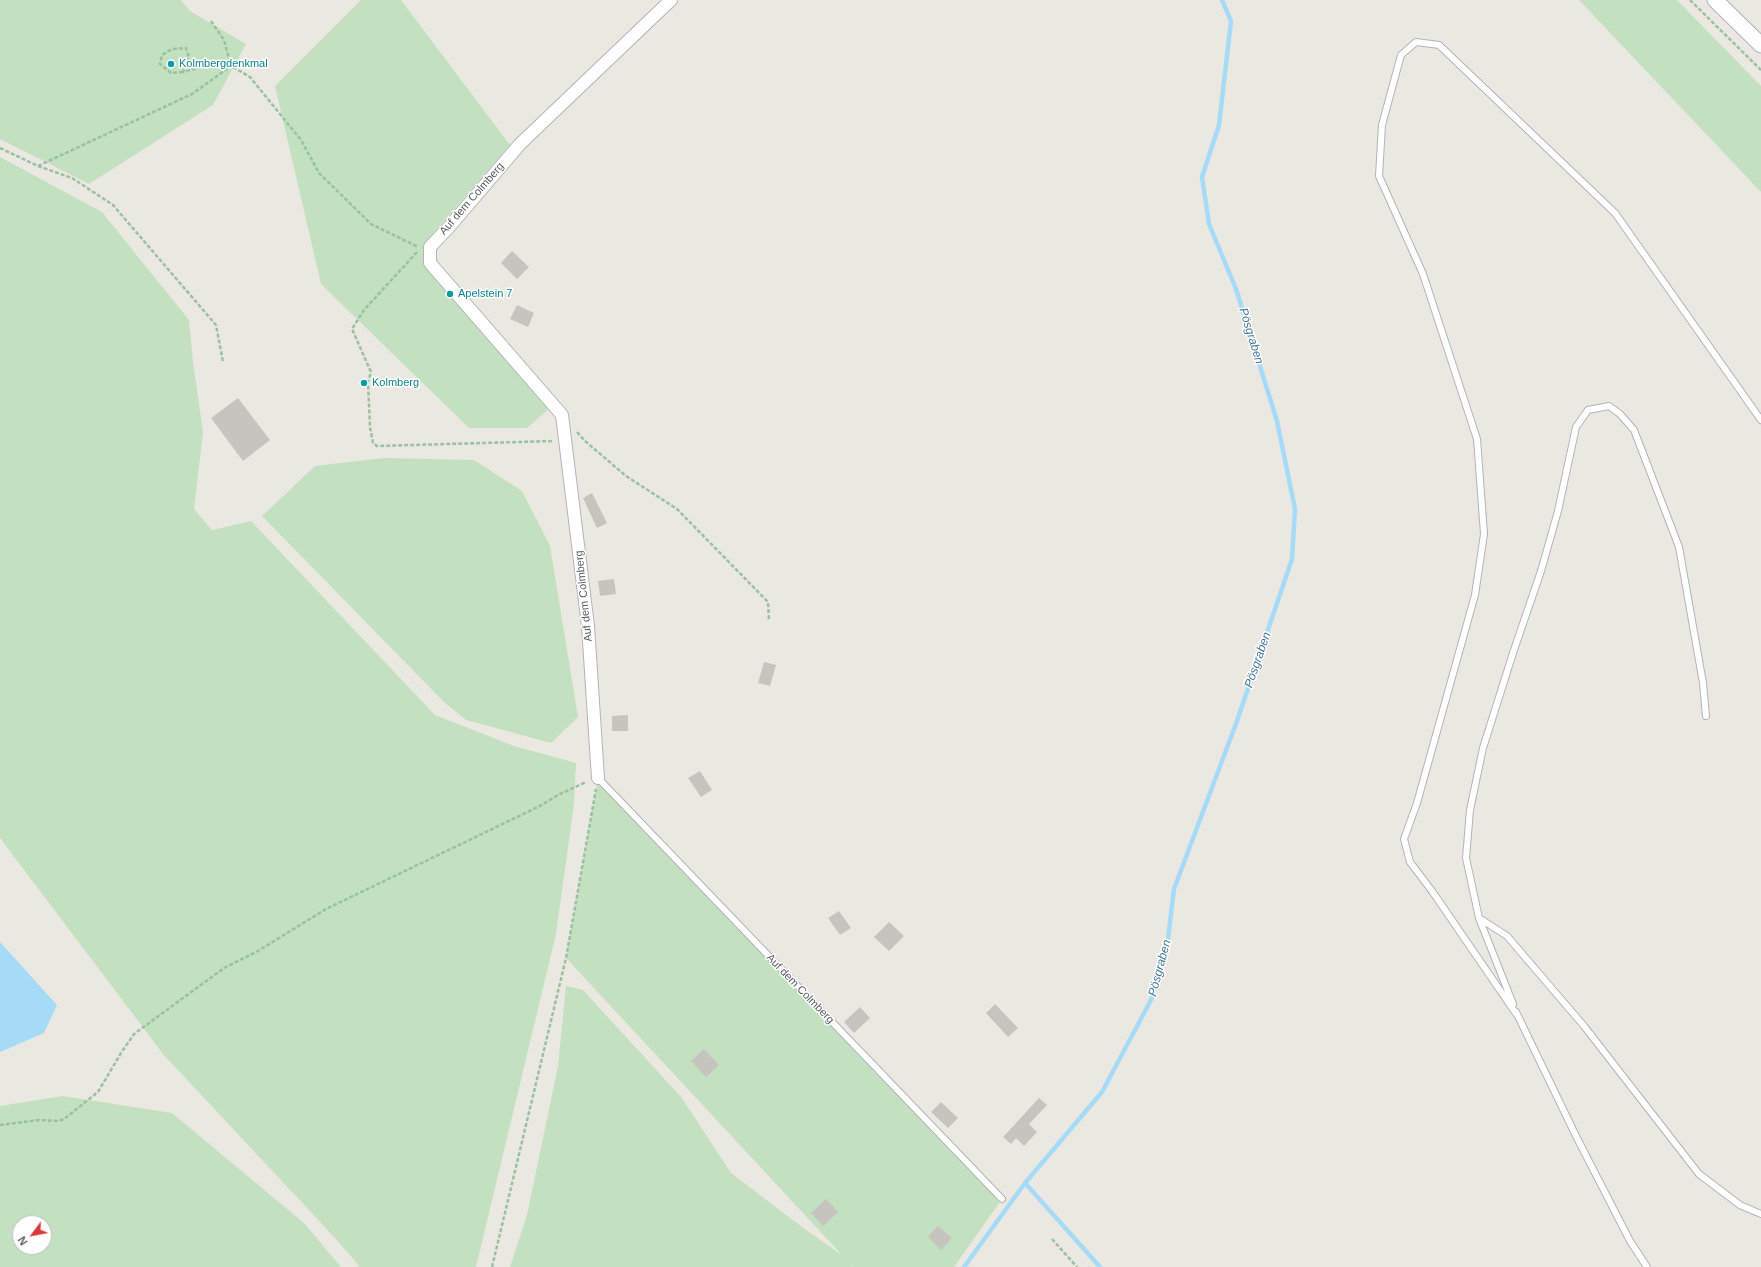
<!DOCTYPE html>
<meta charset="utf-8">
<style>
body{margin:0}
#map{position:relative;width:1761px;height:1267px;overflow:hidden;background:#ebe8e1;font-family:Helvetica,sans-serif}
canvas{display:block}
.north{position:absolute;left:12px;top:1215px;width:40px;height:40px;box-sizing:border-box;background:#fff;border:1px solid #bdbfc0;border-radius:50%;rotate:238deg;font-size:11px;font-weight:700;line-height:16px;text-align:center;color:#5a5e61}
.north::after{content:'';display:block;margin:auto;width:14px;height:18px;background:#d93a3c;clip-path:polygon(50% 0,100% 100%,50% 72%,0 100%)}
</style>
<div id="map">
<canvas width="1761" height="1267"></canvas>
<div class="north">N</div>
</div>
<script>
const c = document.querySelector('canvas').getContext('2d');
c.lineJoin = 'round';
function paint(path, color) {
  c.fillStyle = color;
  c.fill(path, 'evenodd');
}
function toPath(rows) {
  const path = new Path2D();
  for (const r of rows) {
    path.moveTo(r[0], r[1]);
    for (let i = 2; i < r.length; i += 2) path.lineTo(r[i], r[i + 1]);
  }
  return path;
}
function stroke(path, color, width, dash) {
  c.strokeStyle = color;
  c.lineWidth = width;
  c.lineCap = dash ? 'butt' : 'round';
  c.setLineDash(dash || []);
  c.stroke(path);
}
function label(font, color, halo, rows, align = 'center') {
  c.font = font + ' Helvetica,sans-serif';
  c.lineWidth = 3;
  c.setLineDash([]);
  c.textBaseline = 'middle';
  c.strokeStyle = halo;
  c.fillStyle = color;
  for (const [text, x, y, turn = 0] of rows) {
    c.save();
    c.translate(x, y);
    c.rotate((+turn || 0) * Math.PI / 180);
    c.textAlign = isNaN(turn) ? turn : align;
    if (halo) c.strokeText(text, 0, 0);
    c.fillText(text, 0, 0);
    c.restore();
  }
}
const green = toPath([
 [0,0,181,0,190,11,246,44,213,105,89,184,0,139],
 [361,0,401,0,510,145,430,237,429,265,550,408,527,428,469,428,321,284,275,86],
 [1579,0,1677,0,1761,86,1761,192],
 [0,157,102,212,189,320,193,362,203,432,194,509,212,530,251,521,435,715,514,746,576,763,574,804,556,934,476,1267,360,1267,336,1239,163,1054,0,838],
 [384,458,474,460,522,491,550,546,578,717,551,743,466,720,444,702,262,516,315,466],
 [598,778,1002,1199,954,1267,853,1267,850,1264,852,1267,510,1267,527,1215,558,1066,566,986,583,990,682,1098,731,1173,806,1230,842,1255,566,958],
 [63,1096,172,1113,304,1223,341,1267,0,1267,0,1106],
 [20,1223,44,1223,44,1247,20,1247]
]);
const water = toPath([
 [0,942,57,1005,44,1033,0,1052]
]);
const stream = toPath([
 [1025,1183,1100,1267],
 [964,1267,1025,1183,1102,1092,1151,1000,1167,947,1174,889,1237,721,1292,559,1295,509,1277,421,1236,289,1209,224,1202,177,1219,125,1231,21,1222,0]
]);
const building = toPath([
 [512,251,529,267,517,279,501,263],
 [517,305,534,313,528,327,510,319],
 [238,398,270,440,243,461,211,418],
 [592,493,607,523,597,528,583,498],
 [614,579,616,594,600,596,598,581],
 [764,662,776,665,770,686,758,683],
 [628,715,628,731,612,731,612,716],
 [700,771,712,790,701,797,688,778],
 [839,911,851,928,840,935,828,918],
 [889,922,904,936,889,951,874,937],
 [995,1004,1018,1028,1008,1037,986,1013],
 [860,1007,870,1018,854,1033,844,1022],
 [704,1049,719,1065,706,1077,691,1061],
 [1039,1098,1047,1105,1029,1124,1037,1132,1024,1146,1016,1138,1011,1144,1003,1137],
 [941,1102,958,1118,948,1128,931,1112],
 [826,1199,838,1212,823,1226,811,1213],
 [938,1226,952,1238,941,1250,928,1237]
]);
const path = toPath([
 [1690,0,1761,70],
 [183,72,171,73,160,64,162,55,172,49,186,48,189,58,183,72,204,66,231,66,250,77,301,140,319,173,371,224,418,247],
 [0,148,38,166,192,94,231,66,224,40,211,21],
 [38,166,72,178,113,205,216,325,223,362],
 [417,252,364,310,352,329,371,372,368,382,370,427,373,443,377,446,553,441],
 [577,432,585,441,626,476,677,509,768,602,769,621],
 [0,1125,39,1120,58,1121,64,1119,98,1092,121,1053,134,1034,224,968,258,951,326,909,540,806,558,795,586,782],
 [1052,1239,1077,1267],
 [492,1267,566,958,596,789]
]);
const service = toPath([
 [598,778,1002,1199],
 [1479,918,1507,936,1584,1026,1699,1174,1740,1205,1761,1214],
 [1513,1004,1479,918,1466,858,1470,810,1483,748,1513,653,1541,571,1558,511,1576,427,1588,410,1609,406,1620,414,1634,430,1679,547,1703,683,1706,716],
 [1516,1012,1577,1138,1630,1241,1647,1267],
 [1517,1015,1432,891,1410,862,1404,839,1417,803,1475,595,1484,534,1477,439,1423,274,1379,176,1382,125,1401,55,1416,42,1439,45,1615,213,1761,420]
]);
const minor = toPath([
 [598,778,588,626,562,415,430,263,430,247,449,227,520,144,671,0]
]);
const tertiary = toPath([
 [1715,0,1761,45]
]);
const markers = [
 [171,64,4,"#0f9aa8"],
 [450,294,4,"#0f9aa8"],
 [364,383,4,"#0f9aa8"]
];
const cultureNames = [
 ["Kolmbergdenkmal",179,64],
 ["Apelstein 7",458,294],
 ["Kolmberg",372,383]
];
const streetNames = [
 ["Auf dem Colmberg",472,199,-49],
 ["Auf dem Colmberg",584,596,-96],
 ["Auf dem Colmberg",800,989,46]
];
const waterNames = [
 ["Pösgraben",1251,336,73],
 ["Pösgraben",1258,660,-71],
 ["Pösgraben",1160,968,-75]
];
paint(green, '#c3e1c0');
paint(water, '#a6dbf7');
stroke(stream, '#a6dbf7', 4.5);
paint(building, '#c7c3be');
stroke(service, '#b2b4b8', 8);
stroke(minor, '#b2b4b8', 14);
stroke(tertiary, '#b2b4b8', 17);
stroke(path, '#9ac2a2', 2.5, [4, 2]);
stroke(service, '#fff', 6);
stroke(minor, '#fff', 12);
stroke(tertiary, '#fff', 15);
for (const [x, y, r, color] of markers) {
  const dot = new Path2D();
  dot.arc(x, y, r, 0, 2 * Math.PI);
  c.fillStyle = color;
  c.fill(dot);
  stroke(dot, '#fff', 1.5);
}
label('11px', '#0d838f', '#fff', cultureNames, 'left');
label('11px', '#5a5e61', '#fff', streetNames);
label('italic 12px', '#43789e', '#fff', waterNames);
</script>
